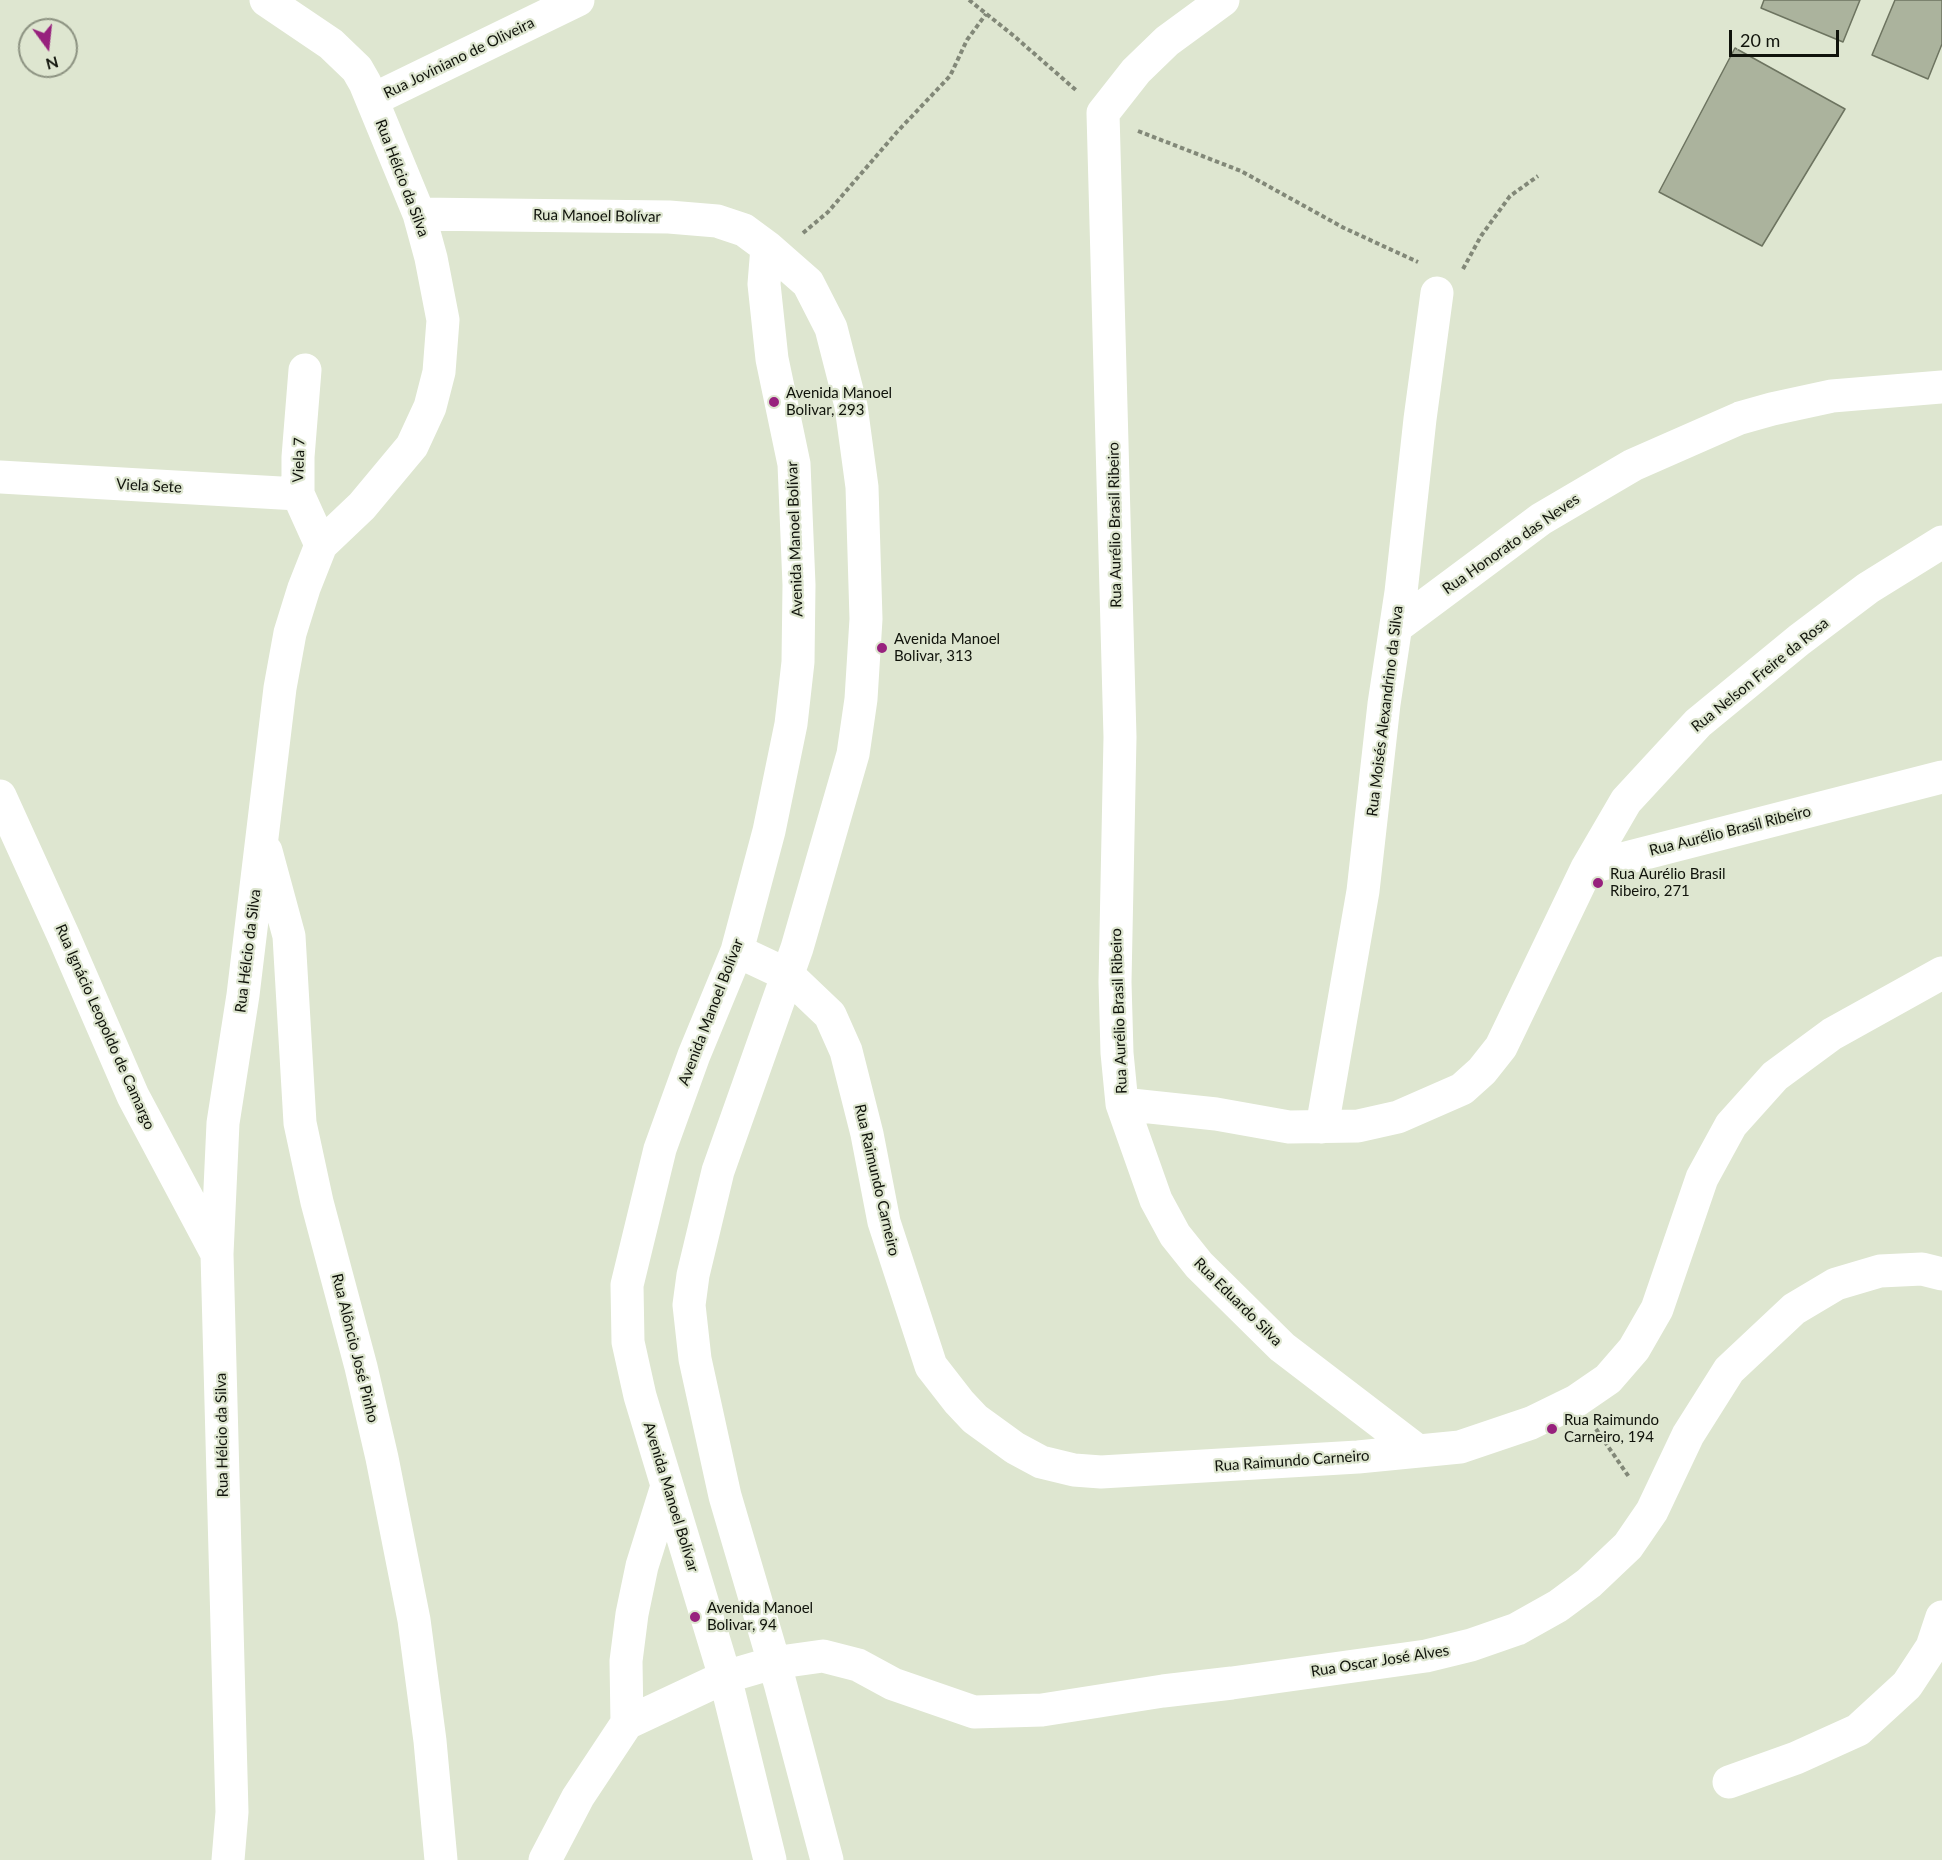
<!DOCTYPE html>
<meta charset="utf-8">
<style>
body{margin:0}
#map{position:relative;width:1942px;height:1860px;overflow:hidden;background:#dee6d0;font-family:Lato,sans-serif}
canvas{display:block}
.north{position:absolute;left:18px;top:18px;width:60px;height:60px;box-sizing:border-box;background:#dee6d0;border:2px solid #8c9281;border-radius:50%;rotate:165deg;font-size:16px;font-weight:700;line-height:24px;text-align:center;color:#10130b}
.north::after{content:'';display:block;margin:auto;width:21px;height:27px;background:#97217d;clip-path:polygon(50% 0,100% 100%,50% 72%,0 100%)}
.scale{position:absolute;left:1729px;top:30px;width:110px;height:27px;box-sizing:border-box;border:3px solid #10130b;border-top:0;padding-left:8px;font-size:18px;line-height:21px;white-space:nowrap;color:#10130b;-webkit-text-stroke:4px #dee6d0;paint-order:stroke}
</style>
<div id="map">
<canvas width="1942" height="1860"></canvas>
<div class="north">N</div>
<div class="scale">20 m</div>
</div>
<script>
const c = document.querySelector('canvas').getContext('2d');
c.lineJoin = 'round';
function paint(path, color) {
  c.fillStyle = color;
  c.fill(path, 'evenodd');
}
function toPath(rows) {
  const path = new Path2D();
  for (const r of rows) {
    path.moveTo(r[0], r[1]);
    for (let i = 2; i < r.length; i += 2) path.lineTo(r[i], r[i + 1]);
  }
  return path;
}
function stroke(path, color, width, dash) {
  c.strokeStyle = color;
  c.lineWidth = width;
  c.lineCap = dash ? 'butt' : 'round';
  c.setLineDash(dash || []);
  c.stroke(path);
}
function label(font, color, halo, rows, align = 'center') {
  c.font = font + ' Lato,sans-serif';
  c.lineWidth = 4.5;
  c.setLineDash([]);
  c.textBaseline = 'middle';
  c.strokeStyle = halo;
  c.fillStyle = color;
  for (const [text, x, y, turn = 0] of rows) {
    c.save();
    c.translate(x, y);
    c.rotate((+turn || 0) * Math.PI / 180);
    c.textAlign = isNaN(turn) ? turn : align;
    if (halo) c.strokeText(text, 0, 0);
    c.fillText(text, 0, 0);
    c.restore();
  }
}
const building = toPath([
 [1764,0,1860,0,1843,42,1761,8,1764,0],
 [1895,0,1942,0,1942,44,1928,79,1872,55,1895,0],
 [1735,48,1845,109,1762,246,1659,192,1735,48]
]);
const path = toPath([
 [969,0,1014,36,1077,91],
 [1138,131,1241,171,1344,228,1418,262],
 [803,233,828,212,897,132,950,76,967,40,986,14],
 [1463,269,1481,236,1510,196,1538,176],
 [1596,1429,1629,1477]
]);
const minor = toPath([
 [1223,0,1167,41,1136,71,1103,113,1120,737,1115,982,1117,1053,1122,1104,1156,1200,1175,1235,1199,1265,1282,1347,1418,1451],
 [372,100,578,0],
 [419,214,669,217,717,221,744,230,767,247,808,283,831,328,851,406,862,487,866,619,861,699,853,754,797,948,718,1171,693,1275,689,1305,695,1359,725,1496,780,1683,827,1860],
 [767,247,764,284,772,359,794,464,799,585,798,662,791,724,769,831,737,951,694,1055,660,1149,627,1285,628,1342,640,1396,725,1677,770,1860],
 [305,370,298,457,298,494,321,545],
 [0,477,298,494],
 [1396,627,1541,519,1633,465,1740,418,1772,409,1832,396,1942,387],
 [0,796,64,937,133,1096,216,1252],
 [266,851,289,936,300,1123,317,1202,361,1367,382,1458,414,1620,430,1741,441,1860],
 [1587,868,1942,777],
 [737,951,788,975,830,1015,846,1051,867,1134,884,1222,931,1366,959,1402,975,1419,1015,1448,1041,1462,1074,1470,1101,1472,1358,1457,1460,1447,1531,1423,1576,1401,1608,1379,1634,1349,1657,1309,1702,1178,1731,1125,1775,1076,1832,1034,1942,973],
 [1122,1104,1216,1114,1289,1127,1358,1126,1398,1117,1462,1089,1482,1071,1501,1047,1587,868,1626,801,1698,723,1799,640,1868,588,1942,542],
 [1322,1127,1363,891,1384,704,1401,592,1420,419,1437,293],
 [627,1723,725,1677,773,1663,823,1656,858,1665,893,1684,974,1712,1042,1710,1163,1691,1232,1683,1426,1656,1471,1645,1517,1629,1558,1606,1589,1583,1628,1546,1652,1511,1688,1435,1729,1370,1794,1309,1836,1284,1880,1271,1922,1269,1942,1274],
 [1729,1782,1796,1758,1858,1730,1907,1685,1932,1647,1942,1617],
 [228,1860,232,1812,217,1254,223,1123,243,995,280,688,290,633,304,588,321,545,362,506,412,446,430,407,439,372,443,320,431,258,419,214,365,83,357,69,331,44,266,0],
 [545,1860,578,1797,627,1723,626,1661,632,1614,642,1566,667,1486]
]);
const markers = [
 [774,402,6,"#97217d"],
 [882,648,6,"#97217d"],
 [1598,883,6,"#97217d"],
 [1552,1429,6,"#97217d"],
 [695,1617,6,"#97217d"]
];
const streetNames = [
 ["Rua Joviniano de Oliveira",459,58,-26],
 ["Rua Hélcio da Silva",402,178,69],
 ["Rua Manoel Bolívar",597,216,1],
 ["Viela 7",299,460,-88],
 ["Viela Sete",149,486,3],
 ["Rua Aurélio Brasil Ribeiro",1115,525,-91],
 ["Avenida Manoel Bolívar",795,539,-92],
 ["Rua Honorato das Neves",1511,544,-35],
 ["Rua Nelson Freire da Rosa",1760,675,-39],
 ["Rua Moisés Alexandrino da Silva",1385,711,-83],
 ["Rua Aurélio Brasil Ribeiro",1730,831,-14],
 ["Rua Hélcio da Silva",248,951,-83],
 ["Rua Aurélio Brasil Ribeiro",1119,1011,-92],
 ["Avenida Manoel Bolívar",711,1012,-69],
 ["Rua Ignácio Leopoldo de Camargo",105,1027,66],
 ["Rua Raimundo Carneiro",877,1180,77],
 ["Rua Eduardo Silva",1238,1302,45],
 ["Rua Alôncio José Pinho",355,1348,76],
 ["Rua Hélcio da Silva",222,1435,-91],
 ["Rua Raimundo Carneiro",1292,1461,-4],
 ["Avenida Manoel Bolívar",671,1497,73],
 ["Rua Oscar José Alves",1380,1661,-9]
];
const poiNames = [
 ["Avenida Manoel",786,393],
 ["Bolivar, 293",786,410],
 ["Avenida Manoel",894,639],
 ["Bolivar, 313",894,656],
 ["Rua Aurélio Brasil",1610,874],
 ["Ribeiro, 271",1610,891],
 ["Rua Raimundo",1564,1420],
 ["Carneiro, 194",1564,1437],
 ["Avenida Manoel",707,1608],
 ["Bolivar, 94",707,1625]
];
paint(building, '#abb39d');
stroke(building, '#6d7460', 1.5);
stroke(path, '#828878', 4, [4.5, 3]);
stroke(minor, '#fff', 33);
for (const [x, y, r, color] of markers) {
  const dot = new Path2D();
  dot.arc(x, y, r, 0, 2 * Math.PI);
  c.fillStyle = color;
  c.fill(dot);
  stroke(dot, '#dee6d0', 2);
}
label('15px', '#10130b', '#dee6d0', streetNames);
label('15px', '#10130b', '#dee6d0', poiNames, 'left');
</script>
